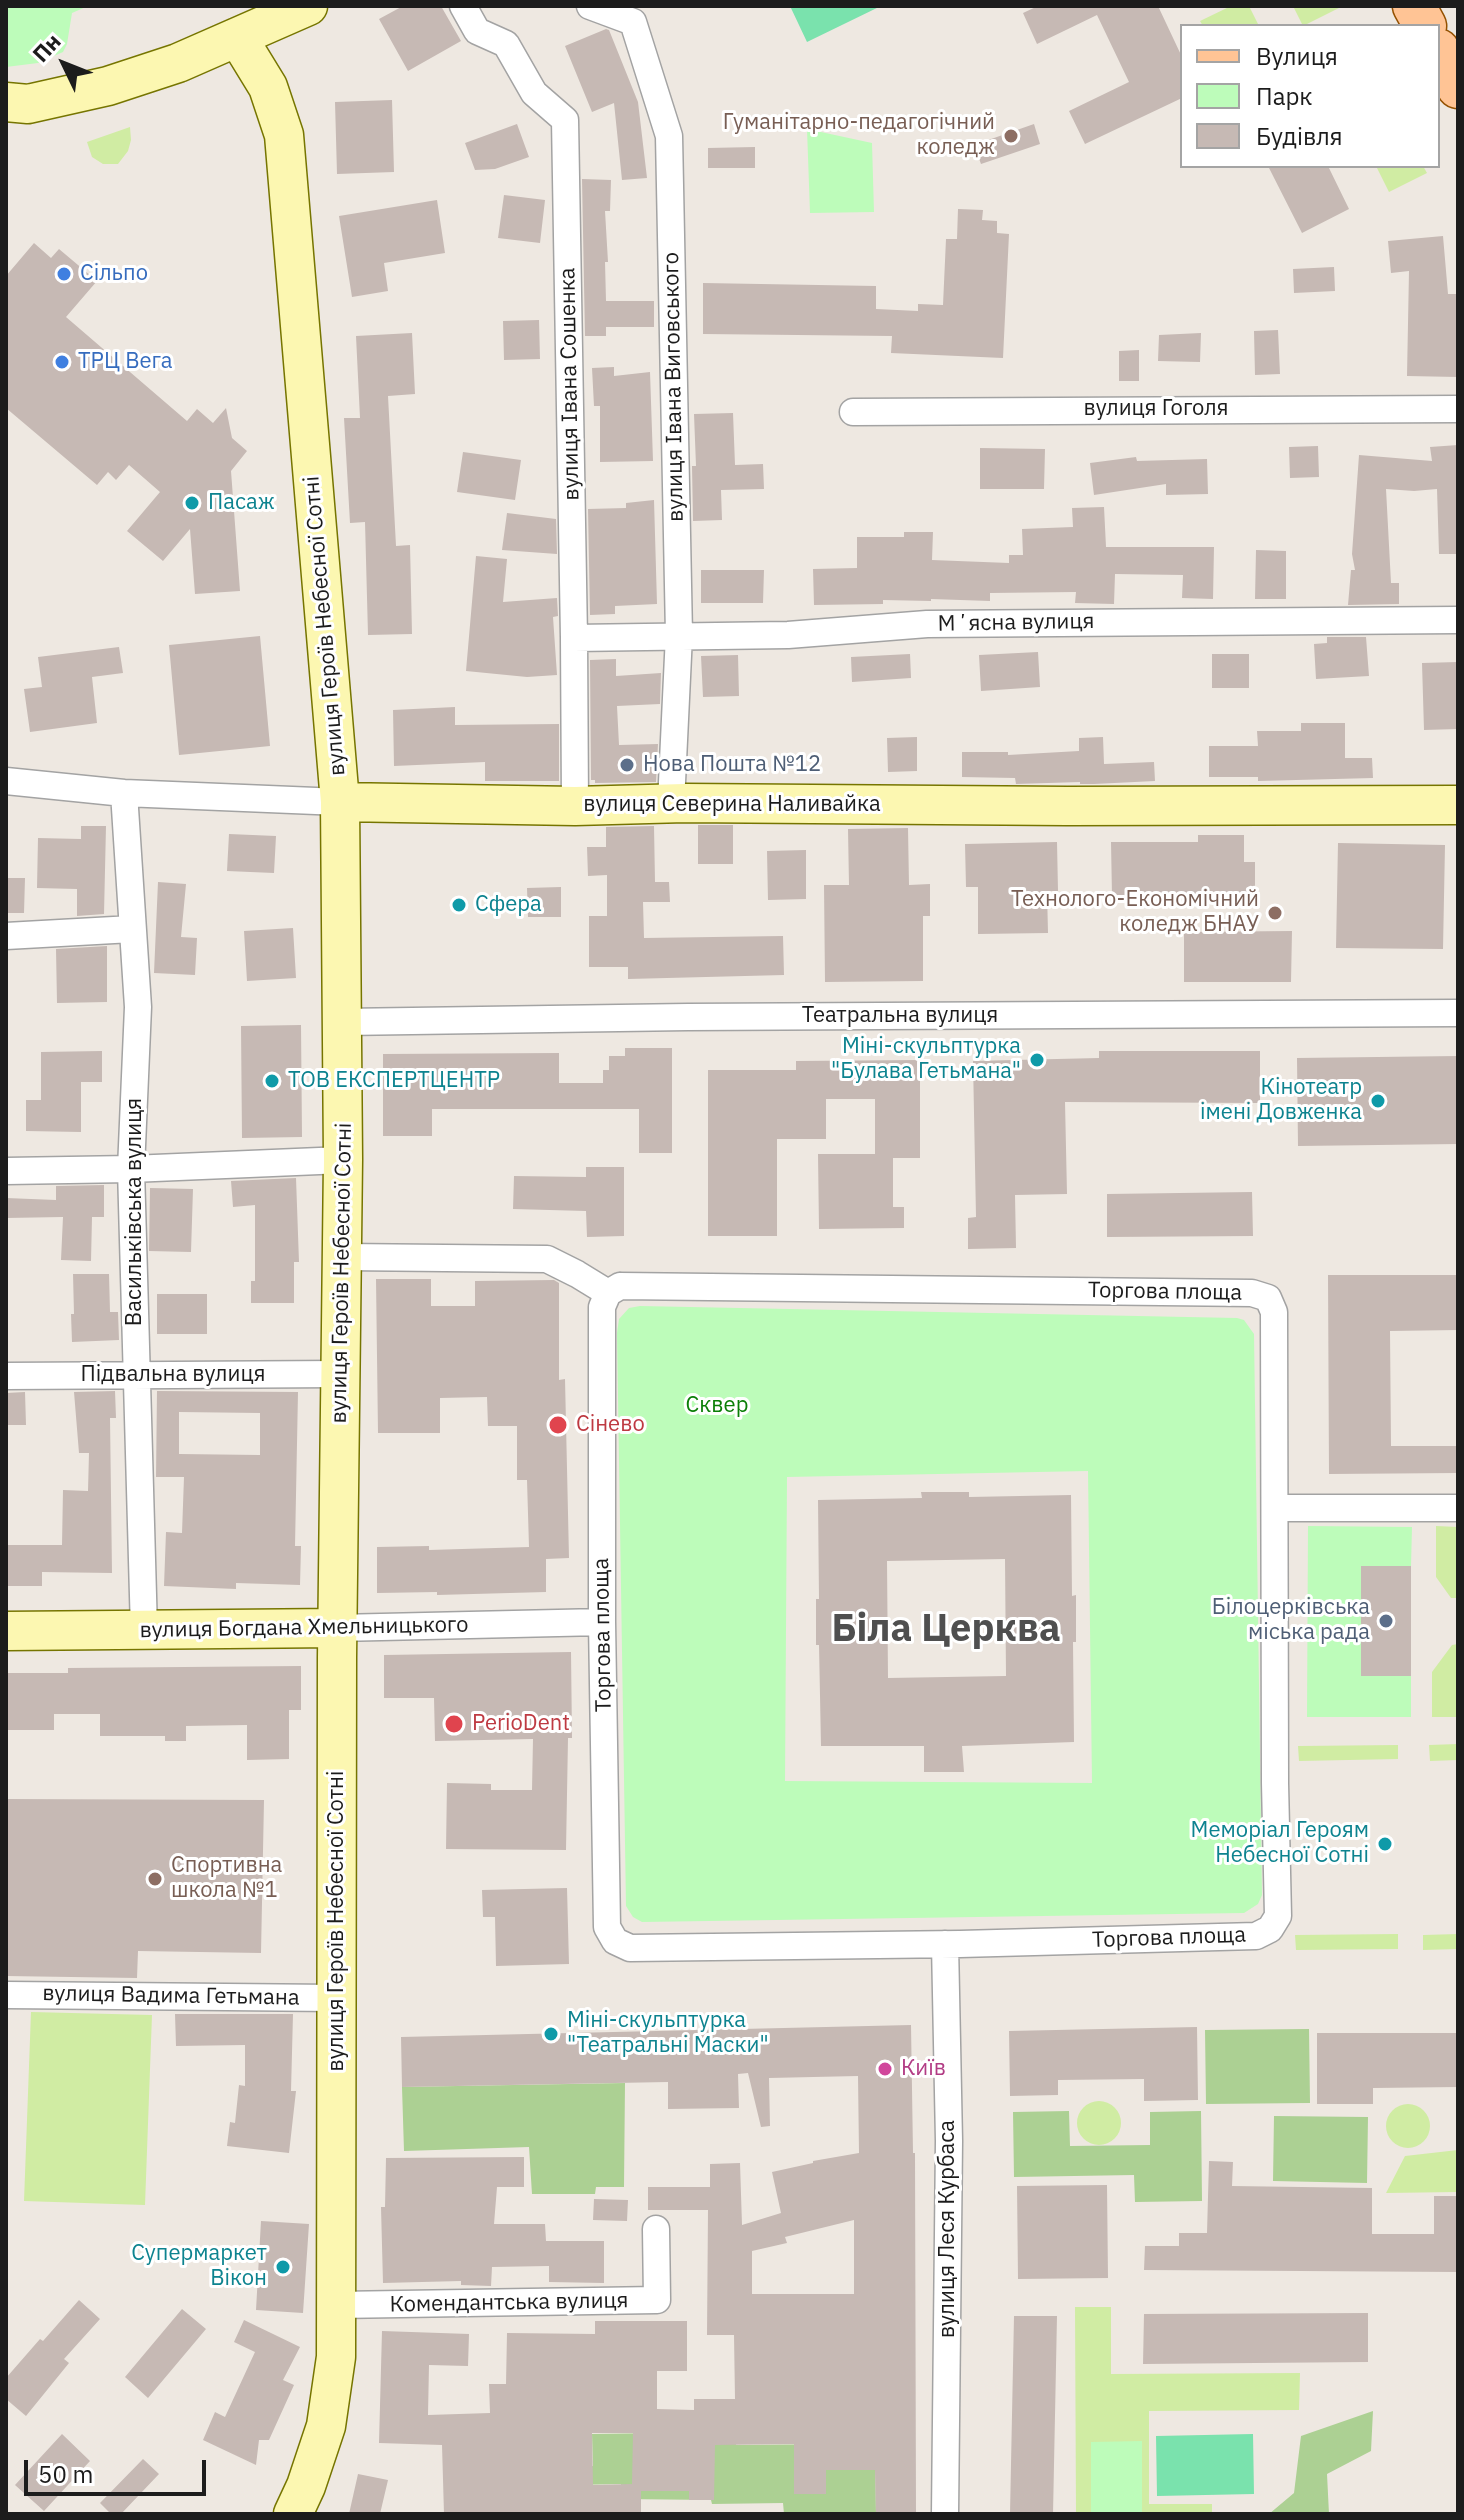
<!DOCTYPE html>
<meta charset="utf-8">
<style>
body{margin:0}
#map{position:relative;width:1464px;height:2520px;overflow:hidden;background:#eee8e1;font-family:"IBM Plex Sans",sans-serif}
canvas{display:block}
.frame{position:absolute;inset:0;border:8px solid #1c1c1c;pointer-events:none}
.legend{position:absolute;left:1180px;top:24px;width:260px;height:144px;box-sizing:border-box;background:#fff;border:2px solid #a4a4a4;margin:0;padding:10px 14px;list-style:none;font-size:24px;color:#1c1c1c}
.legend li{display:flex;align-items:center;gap:16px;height:40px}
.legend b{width:40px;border:2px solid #a4a4a4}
.north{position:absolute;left:24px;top:24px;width:80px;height:80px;-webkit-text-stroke:6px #fff;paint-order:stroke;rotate:313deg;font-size:22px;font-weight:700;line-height:32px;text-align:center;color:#1c1c1c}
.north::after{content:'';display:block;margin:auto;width:28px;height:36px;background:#1c1c1c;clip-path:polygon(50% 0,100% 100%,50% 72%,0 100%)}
.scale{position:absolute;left:24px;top:2460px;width:182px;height:36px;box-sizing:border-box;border:4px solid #1c1c1c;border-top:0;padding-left:10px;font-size:24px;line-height:28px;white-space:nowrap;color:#1c1c1c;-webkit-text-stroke:6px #fff;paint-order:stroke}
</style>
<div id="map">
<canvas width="1464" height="2520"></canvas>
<div class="frame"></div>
<ul class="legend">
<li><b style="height:10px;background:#ffc495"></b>Вулиця</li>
<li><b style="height:22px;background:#bdfcba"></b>Парк</li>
<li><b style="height:22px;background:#c6b9b4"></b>Будівля</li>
</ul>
<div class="north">Пн</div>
<div class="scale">50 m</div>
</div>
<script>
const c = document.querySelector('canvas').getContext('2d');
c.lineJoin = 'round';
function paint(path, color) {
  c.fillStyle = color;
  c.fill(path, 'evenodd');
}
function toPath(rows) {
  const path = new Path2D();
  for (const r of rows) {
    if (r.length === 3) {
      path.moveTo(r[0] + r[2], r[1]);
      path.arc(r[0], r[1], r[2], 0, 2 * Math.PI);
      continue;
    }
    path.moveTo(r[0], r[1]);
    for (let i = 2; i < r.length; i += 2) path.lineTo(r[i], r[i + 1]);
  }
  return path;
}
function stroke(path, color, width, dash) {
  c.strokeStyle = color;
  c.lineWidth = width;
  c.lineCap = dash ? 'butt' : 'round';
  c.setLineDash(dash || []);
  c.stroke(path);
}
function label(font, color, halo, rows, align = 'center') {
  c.font = font + ' "IBM Plex Sans",sans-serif';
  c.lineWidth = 6;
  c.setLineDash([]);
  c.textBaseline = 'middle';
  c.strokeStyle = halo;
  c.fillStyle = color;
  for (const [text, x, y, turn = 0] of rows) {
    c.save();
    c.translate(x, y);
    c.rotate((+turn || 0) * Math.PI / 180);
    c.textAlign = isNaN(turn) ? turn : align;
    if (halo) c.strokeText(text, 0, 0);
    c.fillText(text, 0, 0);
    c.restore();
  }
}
const grass = toPath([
 [1231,6,1249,6,1259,26,1203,26,1200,21],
 [1293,6,1341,6,1341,7,1303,26],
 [130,127,131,140,128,151,118,164,103,164,92,157,87,142],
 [1376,166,1423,166,1427,173,1389,192],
 [1436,1526,1458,1527,1458,1598,1451,1598,1436,1577],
 [1458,1644,1458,1717,1432,1717,1432,1672,1452,1645],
 [1458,1744,1458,1760,1430,1761,1429,1745],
 [1398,1745,1398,1759,1299,1761,1298,1746],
 [1398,1934,1398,1949,1296,1950,1295,1935],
 [1458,1934,1458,1949,1423,1950,1423,1935],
 [31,2012,152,2015,145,2205,24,2201],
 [1099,2123,22],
 [1408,2126,22],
 [1458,2150,1458,2192,1386,2193,1405,2156],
 [1075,2307,1111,2307,1111,2374,1300,2373,1299,2410,1149,2411,1149,2504,1212,2504,1212,2514,1076,2514]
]);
const forest = toPath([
 [1309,2029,1310,2103,1206,2104,1205,2030],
 [625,2083,624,2187,596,2187,595,2194,532,2194,529,2147,404,2151,402,2087],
 [1069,2111,1070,2146,1150,2145,1150,2112,1201,2111,1202,2201,1135,2202,1134,2175,1014,2177,1013,2112],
 [1274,2116,1368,2117,1367,2183,1273,2181],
 [1373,2411,1371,2451,1327,2474,1329,2514,1269,2514,1294,2493,1301,2436],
 [735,2432,736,2445,849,2444,875,2447,876,2514,784,2514,783,2503,712,2504,711,2500,622,2499,621,2484,571,2485,572,2467,593,2466,592,2434]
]);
const park = toPath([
 [6,6,88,6,72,13,67,44,63,52,38,63,6,67],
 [807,129,872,143,874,212,810,213],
 [640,1306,1237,1318,1244,1320,1254,1334,1262,1895,1258,1904,1244,1913,642,1922,633,1917,626,1906,617,1333,619,1319,629,1308],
 [1088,1471,1092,1783,785,1781,787,1477],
 [1308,1526,1412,1527,1411,1566,1361,1567,1361,1676,1411,1676,1411,1717,1307,1717],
 [1142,2441,1142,2514,1091,2514,1091,2442]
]);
const pitch = toPath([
 [790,6,881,6,807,42],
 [1253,2434,1254,2494,1157,2496,1156,2436]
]);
const building = toPath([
 [403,6,441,6,461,41,408,71,379,19],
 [1038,6,1158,6,1182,57,1182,98,1085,144,1069,111,1129,82,1097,15,1037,44,1023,13],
 [606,29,609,30,638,102,647,178,622,180,614,103,592,112,565,46],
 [392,100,394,172,337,174,335,102],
 [517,124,529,157,495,169,475,170,465,143],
 [1034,124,1040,144,981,164,974,145],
 [755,147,755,168,708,168,708,148],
 [1268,166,1328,166,1349,209,1302,233],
 [582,179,611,180,610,211,605,211,608,262,605,262,606,301,654,301,654,327,606,327,606,336,585,336],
 [504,195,545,200,540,243,498,238],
 [437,200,445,253,384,263,388,291,352,297,339,216],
 [958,209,983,210,982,220,997,221,997,233,1009,234,1003,358,891,353,892,336,703,334,703,283,876,286,876,309,918,311,918,304,943,305,946,239,957,239],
 [1443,236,1448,294,1458,294,1458,377,1407,376,1409,271,1391,273,1388,241],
 [34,243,51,258,59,249,97,281,66,317,187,421,197,409,213,423,226,408,232,438,247,451,231,471,240,591,195,594,190,529,163,561,127,531,160,492,129,465,116,480,108,472,97,485,6,408,6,276],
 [1334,267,1335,291,1294,293,1293,269],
 [539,320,540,359,504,360,503,321],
 [1278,330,1280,374,1255,375,1254,331],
 [412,333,415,394,388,396,396,546,410,545,412,634,368,635,365,522,350,523,344,418,360,418,356,336],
 [1201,333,1200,362,1158,361,1159,335],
 [1139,350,1139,381,1119,381,1119,351],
 [614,367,614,376,650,372,653,461,600,462,600,406,594,406,592,368],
 [733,413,735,465,763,464,764,489,721,490,722,520,693,521,692,466,696,466,694,414],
 [1458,445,1458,554,1439,554,1437,489,1414,491,1386,489,1391,583,1399,583,1399,604,1348,605,1351,570,1355,570,1352,554,1359,455,1432,461,1430,447],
 [1318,446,1319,477,1290,478,1289,447],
 [980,448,1045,449,1044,489,980,489],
 [463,452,521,460,515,500,457,492],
 [1136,457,1137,461,1207,459,1208,494,1166,495,1166,484,1094,495,1090,463],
 [654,500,657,604,615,606,615,614,590,615,588,509,626,508,626,503],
 [1104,507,1106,547,1214,547,1213,599,1182,598,1183,575,1115,574,1114,604,1075,603,1076,592,990,593,990,601,931,599,931,601,883,600,883,604,814,605,813,569,857,568,857,537,904,537,904,532,933,532,932,560,1009,563,1009,555,1023,555,1022,529,1073,527,1072,508],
 [507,513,556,519,557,554,502,550],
 [1256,550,1286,551,1286,599,1255,599],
 [476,556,507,559,503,602,557,598,558,616,553,617,557,675,527,677,466,671],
 [701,570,764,570,763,603,701,603],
 [260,636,270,746,179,755,169,645],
 [1327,637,1366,637,1369,676,1316,679,1314,644,1327,643],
 [119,647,123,673,92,677,97,723,30,732,24,689,42,687,38,657],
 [1038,652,1040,687,981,691,979,655],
 [910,654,911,678,852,682,851,657],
 [1212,654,1249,654,1249,688,1212,688],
 [738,655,739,696,703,697,701,656],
 [616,659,616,676,661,673,660,704,617,706,619,745,658,744,656,782,595,783,595,780,591,780,590,660],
 [1458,662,1458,729,1424,730,1422,663],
 [455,707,455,725,559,724,559,781,485,781,485,762,394,766,393,710],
 [1301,723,1345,723,1345,758,1372,758,1373,778,1258,781,1258,777,1209,777,1209,746,1258,746,1257,731,1301,731],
 [917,737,917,771,888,772,887,738],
 [1103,737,1104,764,1154,762,1155,781,1094,784,1080,784,1080,782,1016,784,1015,778,962,777,962,752,1008,752,1008,755,1079,751,1079,738],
 [698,825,733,825,733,864,698,864],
 [81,826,106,826,104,914,77,916,77,889,37,888,38,838,81,839],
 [654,826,655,882,669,882,670,902,643,902,644,938,783,936,784,975,628,979,628,967,589,967,589,916,607,916,607,875,588,876,587,847,606,847,606,827],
 [908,828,909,885,930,884,930,916,923,916,923,981,825,982,824,885,849,885,848,829],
 [229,834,276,836,274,873,227,871],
 [1198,835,1244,835,1244,862,1255,862,1255,895,1112,896,1111,842,1198,842],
 [1057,842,1058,891,1047,891,1048,933,978,934,978,887,966,887,965,844],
 [1338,843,1445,845,1443,949,1336,948],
 [806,850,806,899,768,900,767,851],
 [6,878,25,878,24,913,6,913],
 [158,882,186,884,181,937,197,938,195,975,154,973],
 [561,887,561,917,528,917,527,888],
 [293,928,296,978,247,981,244,931],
 [1292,931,1291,982,1184,982,1184,932],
 [107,946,107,1002,57,1003,56,949],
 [301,1025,302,1137,242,1138,241,1026],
 [625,1048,672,1048,672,1153,639,1153,639,1109,432,1109,432,1136,383,1136,383,1054,559,1053,559,1083,603,1083,603,1070,609,1070,609,1056,625,1056],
 [102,1051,102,1082,81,1082,81,1132,26,1131,26,1100,41,1100,41,1052],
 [1099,1051,1260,1051,1260,1103,1065,1102,1067,1194,1015,1195,1016,1248,968,1249,968,1218,976,1217,973,1061,1099,1058],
 [1458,1056,1458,1144,1298,1146,1297,1058],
 [920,1060,920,1158,893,1158,893,1207,904,1207,904,1228,819,1229,818,1154,875,1154,875,1099,826,1099,826,1139,777,1139,777,1236,708,1236,708,1070,796,1070,796,1061],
 [586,1167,624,1167,624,1236,587,1237,586,1211,513,1209,514,1176,586,1177],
 [296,1178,299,1262,294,1262,294,1303,251,1303,251,1281,255,1281,255,1205,233,1207,231,1181],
 [104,1185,104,1217,92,1217,91,1261,61,1260,63,1217,6,1218,6,1198,56,1200,56,1186],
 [150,1188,193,1189,191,1252,149,1251],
 [1252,1192,1253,1236,1107,1237,1107,1194],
 [73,1274,109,1274,110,1312,118,1312,119,1340,72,1342,71,1314,74,1314],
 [1328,1275,1458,1275,1458,1330,1390,1331,1391,1446,1458,1446,1458,1473,1329,1474],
 [376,1279,431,1279,431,1306,475,1306,475,1281,554,1280,559,1283,559,1380,565,1379,569,1558,546,1559,546,1592,437,1595,437,1592,377,1593,377,1547,429,1546,429,1550,529,1547,527,1480,517,1480,517,1426,488,1426,487,1397,440,1398,440,1433,378,1433],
 [157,1294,207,1294,207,1334,157,1334],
 [115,1391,116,1418,110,1418,112,1573,42,1572,42,1586,6,1586,6,1545,62,1545,63,1490,88,1491,89,1453,79,1453,74,1392],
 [157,1391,298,1392,295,1546,301,1546,300,1585,236,1583,236,1589,164,1586,166,1532,182,1533,184,1477,156,1477],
 [179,1412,260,1413,260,1455,179,1454],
 [25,1392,26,1425,6,1425,6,1393],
 [921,1492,969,1492,969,1497,1071,1495,1072,1596,1076,1595,1076,1642,1073,1642,1074,1742,962,1746,964,1772,924,1772,924,1746,821,1746,819,1645,816,1645,816,1599,819,1599,818,1500,922,1498],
 [1005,1559,1006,1676,888,1678,887,1561],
 [1361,1566,1411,1566,1411,1676,1361,1676],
 [571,1652,572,1738,568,1738,566,1850,446,1849,447,1783,491,1784,491,1790,532,1790,533,1739,435,1741,434,1698,384,1698,384,1655],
 [301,1666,301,1710,289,1710,289,1759,247,1760,247,1725,186,1726,186,1741,165,1741,165,1736,100,1736,100,1714,54,1714,54,1730,6,1730,6,1673,68,1673,68,1668],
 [6,1799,264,1800,261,1953,138,1951,137,1978,6,1976],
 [567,1888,569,1964,496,1966,495,1917,483,1917,482,1890],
 [175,2014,293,2014,291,2091,296,2091,289,2153,227,2146,230,2122,235,2123,239,2085,245,2086,245,2045,176,2046],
 [911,2025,913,2153,915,2153,916,2514,876,2514,875,2470,826,2470,826,2494,794,2494,794,2444,715,2445,714,2500,689,2500,689,2491,641,2491,641,2514,444,2514,442,2445,379,2443,382,2331,469,2334,468,2366,429,2365,428,2415,490,2413,489,2384,506,2384,507,2333,595,2334,595,2321,687,2321,687,2371,657,2371,657,2409,694,2410,694,2399,735,2399,734,2335,707,2335,708,2210,648,2210,648,2187,710,2187,710,2164,740,2163,742,2225,781,2213,772,2172,813,2163,813,2161,859,2153,858,2076,769,2078,770,2126,761,2127,748,2073,738,2074,739,2108,668,2109,668,2082,402,2087,401,2037],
 [854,2220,854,2294,752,2294,752,2251,787,2243,785,2237],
 [592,2433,633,2433,632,2484,593,2485],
 [1197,2027,1198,2100,1144,2101,1144,2079,1058,2080,1058,2095,1010,2096,1009,2031],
 [1317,2033,1458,2033,1458,2087,1373,2088,1373,2104,1317,2104],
 [524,2157,524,2187,497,2187,494,2224,545,2224,546,2241,604,2241,604,2283,549,2282,549,2266,492,2267,491,2286,461,2285,461,2281,383,2283,381,2207,385,2207,386,2158],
 [1209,2161,1233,2162,1232,2186,1372,2188,1372,2234,1434,2234,1434,2196,1458,2196,1458,2272,1144,2270,1145,2246,1179,2246,1179,2233,1207,2233],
 [1107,2185,1108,2278,1018,2279,1017,2186],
 [594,2199,628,2200,627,2221,593,2220],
 [261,2221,309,2224,303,2313,256,2310],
 [79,2300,100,2319,64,2359,69,2363,26,2416,6,2399,6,2378,40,2339,43,2341],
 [182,2309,206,2329,148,2398,125,2377],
 [1368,2313,1368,2362,1143,2364,1144,2314],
 [1014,2316,1057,2316,1053,2514,1010,2514],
 [244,2320,300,2347,283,2380,294,2385,269,2440,259,2440,256,2465,203,2440,215,2412,225,2417,255,2352,234,2342],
 [62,2434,90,2461,44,2511,15,2485],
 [143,2459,159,2474,121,2514,111,2514,100,2503],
 [358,2474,388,2480,380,2514,349,2514]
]);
const street = toPath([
 [463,6,477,31,506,44,534,93,565,120,574,638,575,806],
 [590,6,633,22,669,136,679,635,671,803],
 [853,412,1458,409],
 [574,638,788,635,927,624,1458,620],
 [6,781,124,793,340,802],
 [124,793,138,1007,131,1169,144,1631],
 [6,936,132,929],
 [343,1022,688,1017,1458,1013],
 [6,1171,131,1169,343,1160],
 [343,1257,547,1259,577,1274,608,1293],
 [620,1286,1252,1293,1268,1298,1274,1312,1275,1783,1278,1916,1270,1929,1256,1936,960,1944,630,1948,615,1941,607,1927,602,1622,602,1307,608,1293,620,1286],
 [6,1376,340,1374],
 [1275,1508,1458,1508],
 [337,1628,602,1622],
 [6,1995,336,1998],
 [337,2305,657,2300,656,2229],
 [945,2514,949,2141,945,1944]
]);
const secondary = toPath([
 [238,38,268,87,284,135,340,802,343,1160,337,1657,336,2357,326,2426,306,2486,293,2514],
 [6,102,28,104,108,86,178,63,308,6],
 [340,802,575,806,685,803,1067,806,1458,805],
 [6,1631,337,1628]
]);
const primary = toPath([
 [1414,6,1425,26],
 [1438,50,1458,87]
]);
const markers = [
 [1011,136,8,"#8d6e63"],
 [64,274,8,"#3f7fe0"],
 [62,362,8,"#3f7fe0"],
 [192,503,8,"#0f9aa8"],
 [627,765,8,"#5c6f8a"],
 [459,905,8,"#0f9aa8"],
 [1275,913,8,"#8d6e63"],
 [1037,1060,8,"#0f9aa8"],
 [272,1081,8,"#0f9aa8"],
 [1378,1101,8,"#0f9aa8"],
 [558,1425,10,"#e0444e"],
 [1386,1621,8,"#5c6f8a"],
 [454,1724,10,"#e0444e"],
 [1385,1844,8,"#0f9aa8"],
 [155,1879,8,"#8d6e63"],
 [551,2034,8,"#0f9aa8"],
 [885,2069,8,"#d1479c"],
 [283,2267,8,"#0f9aa8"]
];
const educationNames = [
 ["Гуманітарно-педагогічний",995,123],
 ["коледж",995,148],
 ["Технолого-Економічний",1259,900],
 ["коледж БНАУ",1259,925],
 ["Спортивна",171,1866,"left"],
 ["школа №1",171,1891,"left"]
];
const shopNames = [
 ["Сільпо",80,274],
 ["ТРЦ Вега",78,362]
];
const streetNames = [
 ["вулиця Івана Сошенка",570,384,-91],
 ["вулиця Івана Виговського",674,387,-91],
 ["вулиця Гоголя",1156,409],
 ["Мʼясна вулиця",1016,623,-1],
 ["вулиця Героїв Небесної Сотні",325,626,-95],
 ["вулиця Северина Наливайка",732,805],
 ["Театральна вулиця",900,1016],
 ["Васильківська вулиця",135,1212,-90],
 ["вулиця Героїв Небесної Сотні",342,1273,-89],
 ["Торгова площа",1165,1292,1],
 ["Підвальна вулиця",173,1375],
 ["вулиця Богдана Хмельницького",304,1628,-1],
 ["Торгова площа",603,1635,-91],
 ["вулиця Героїв Небесної Сотні",337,1921,-90],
 ["Торгова площа",1169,1938,-2],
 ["вулиця Вадима Гетьмана",171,1996,1],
 ["вулиця Леся Курбаса",948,2229,-90],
 ["Комендантська вулиця",509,2303,-1]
];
const cultureNames = [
 ["Пасаж",208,503],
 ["Сфера",475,905],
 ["Міні-скульптурка",1021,1047,"right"],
 ["\"Булава Гетьмана\"",1021,1072,"right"],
 ["ТОВ ЕКСПЕРТЦЕНТР",288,1081],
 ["Кінотеатр",1362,1088,"right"],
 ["імені Довженка",1362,1113,"right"],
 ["Меморіал Героям",1369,1831,"right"],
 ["Небесної Сотні",1369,1856,"right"],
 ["Міні-скульптурка",567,2021],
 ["\"Театральні Маски\"",567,2046],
 ["Супермаркет",267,2254,"right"],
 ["Вікон",267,2279,"right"]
];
const serviceNames = [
 ["Нова Пошта №12",643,765],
 ["Білоцерківська",1370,1608,"right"],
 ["міська рада",1370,1633,"right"]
];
const parkNames = [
 ["Сквер",717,1406]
];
const healthNames = [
 ["Сінево",576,1425],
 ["PerioDent",472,1724]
];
const hotelNames = [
 ["Київ",901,2069]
];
const townNames = [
 ["Біла Церква",946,1630]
];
paint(grass, '#d0eca3');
paint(forest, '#acd093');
paint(park, '#bdfcba');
paint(pitch, '#7ae2ad');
paint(building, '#c6b9b4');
stroke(street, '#a3a3a3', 29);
stroke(secondary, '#767500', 41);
stroke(primary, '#945100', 45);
stroke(street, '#fff', 26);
stroke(secondary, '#fcf7b1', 38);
stroke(primary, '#ffc495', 42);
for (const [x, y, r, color] of markers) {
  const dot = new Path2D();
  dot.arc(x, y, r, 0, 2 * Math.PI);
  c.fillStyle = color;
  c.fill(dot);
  stroke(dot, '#fff', 3);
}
label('22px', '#785e54', '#fff', educationNames, 'right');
label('22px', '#366cbe', '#fff', shopNames, 'left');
label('22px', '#1c1c1c', '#fff', streetNames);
label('22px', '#0d838f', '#fff', cultureNames, 'left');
label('22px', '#4e5e75', '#fff', serviceNames, 'left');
label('22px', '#0a7e06', '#fff', parkNames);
label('22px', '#be3a42', '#fff', healthNames, 'left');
label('22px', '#b23c85', '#fff', hotelNames, 'left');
label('bold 38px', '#4f4f4f', '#fff', townNames);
</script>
